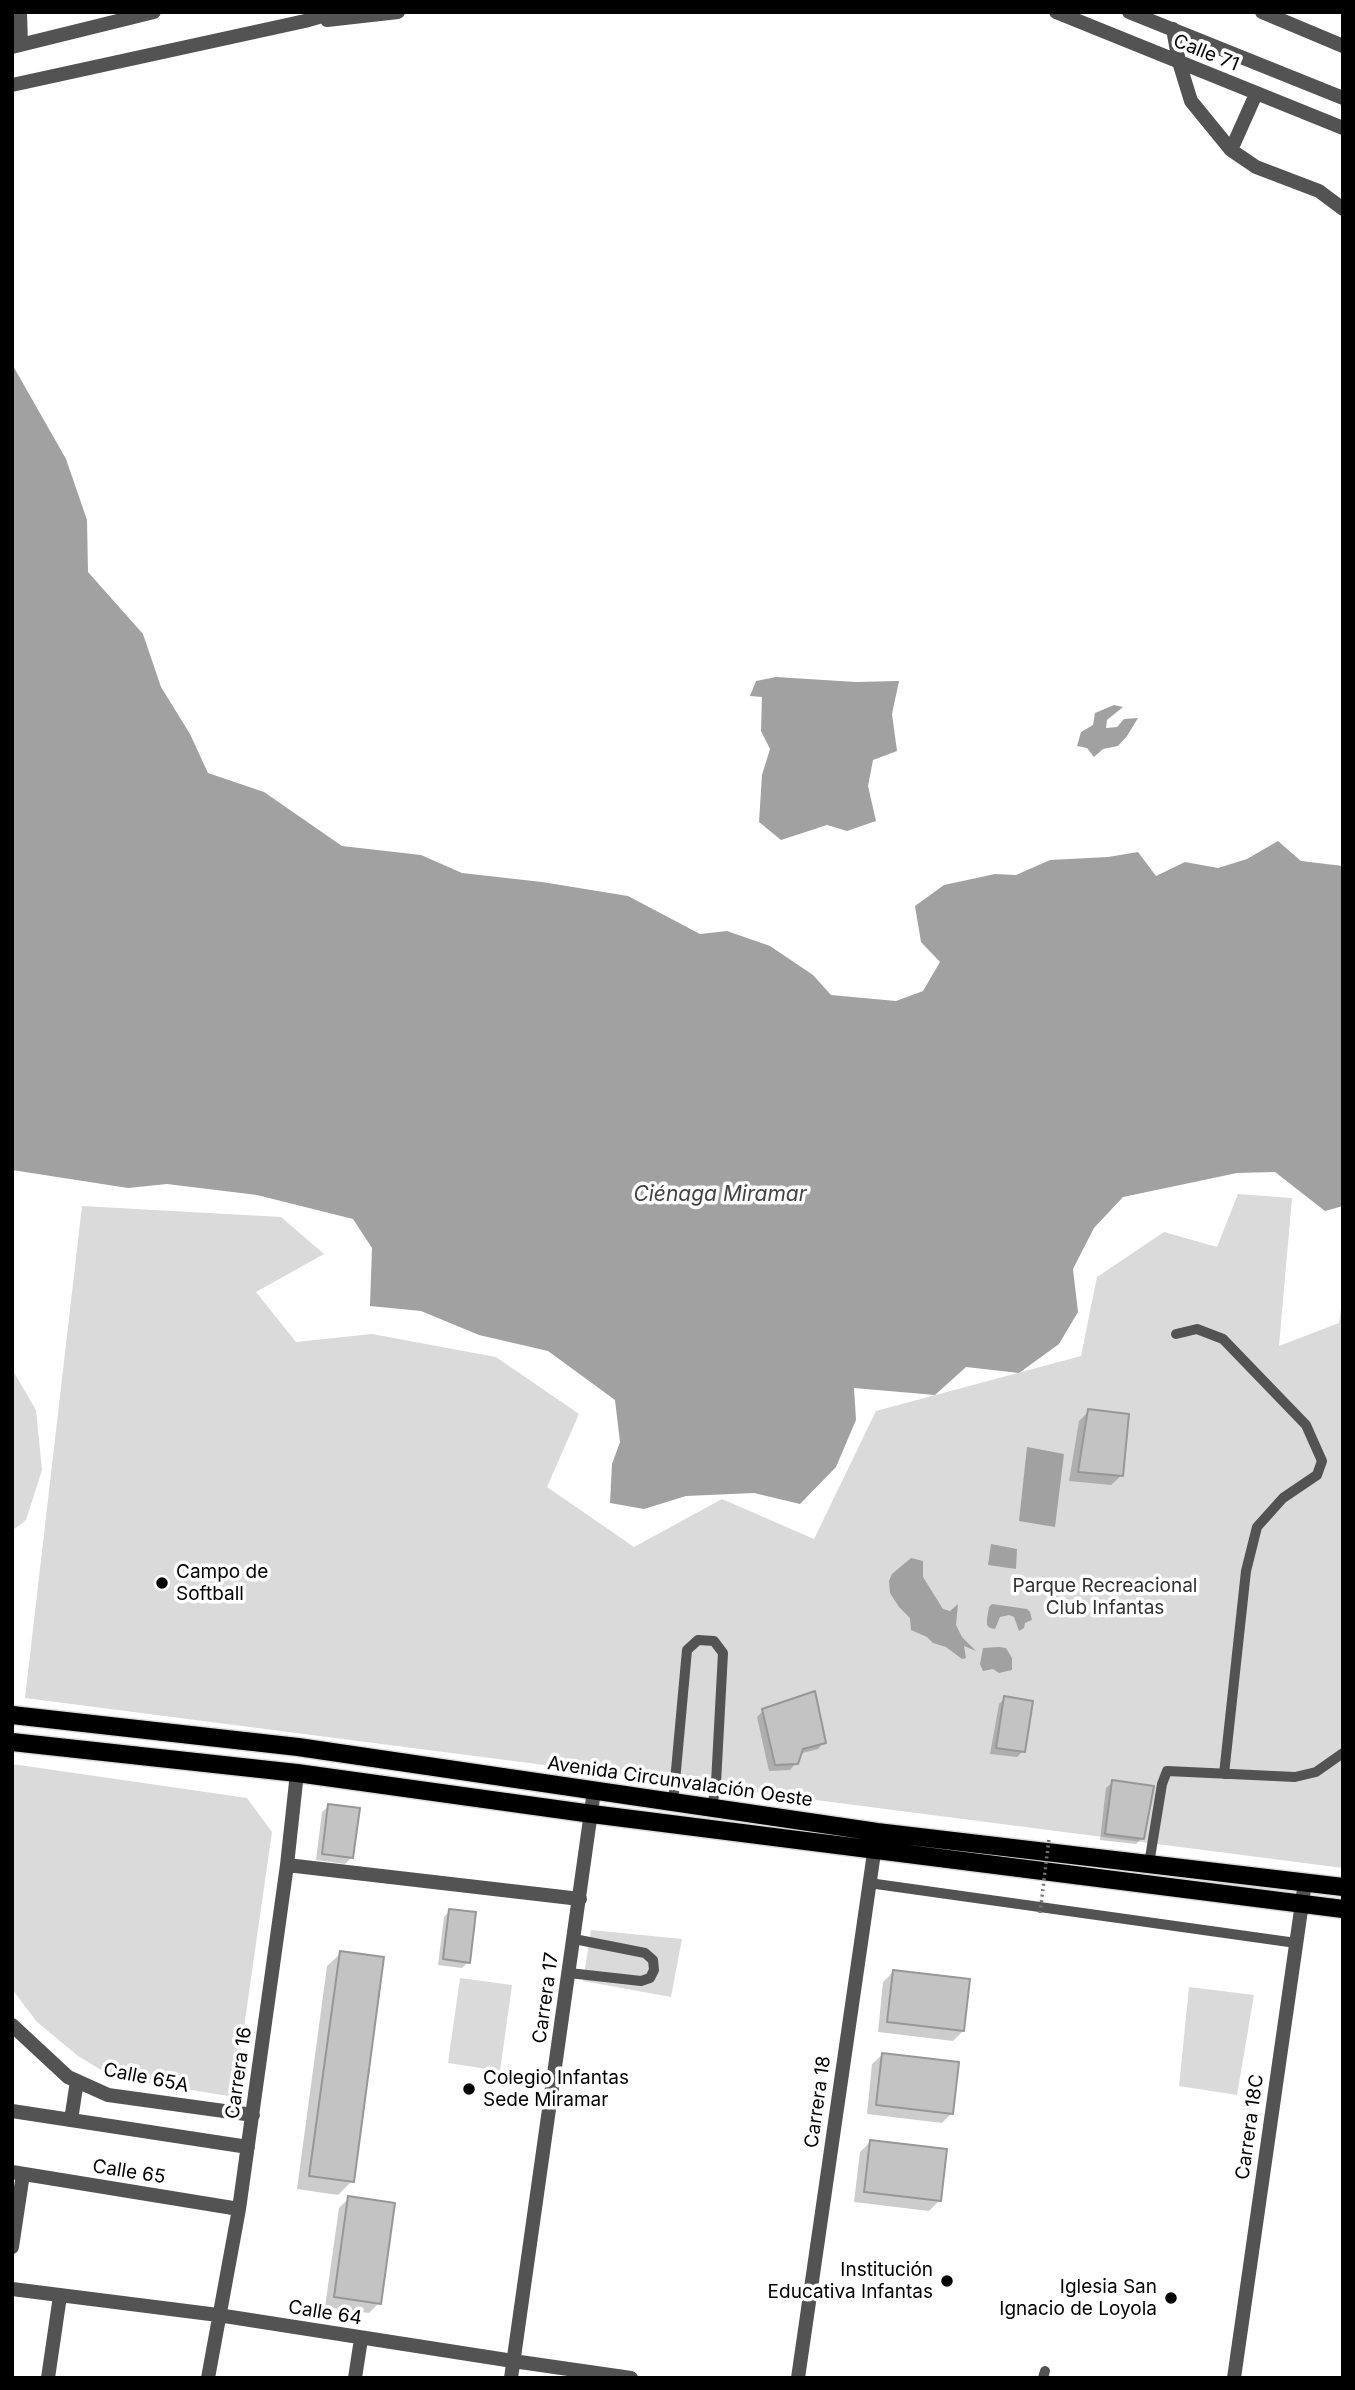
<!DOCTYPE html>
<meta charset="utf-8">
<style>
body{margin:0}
#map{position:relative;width:1355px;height:2390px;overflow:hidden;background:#fff;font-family:Inter,sans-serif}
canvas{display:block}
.frame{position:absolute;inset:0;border:14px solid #000;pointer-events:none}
</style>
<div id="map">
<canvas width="1355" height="2390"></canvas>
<div class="frame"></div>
</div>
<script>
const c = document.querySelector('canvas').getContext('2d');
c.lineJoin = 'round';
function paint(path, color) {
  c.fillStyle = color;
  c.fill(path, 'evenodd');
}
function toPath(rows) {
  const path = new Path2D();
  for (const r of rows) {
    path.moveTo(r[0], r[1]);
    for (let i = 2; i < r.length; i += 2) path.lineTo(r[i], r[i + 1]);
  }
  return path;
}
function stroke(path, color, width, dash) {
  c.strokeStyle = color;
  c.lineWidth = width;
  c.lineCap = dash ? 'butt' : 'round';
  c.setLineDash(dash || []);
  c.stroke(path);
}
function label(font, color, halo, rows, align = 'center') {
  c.font = font + ' Inter,sans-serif';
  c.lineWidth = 7;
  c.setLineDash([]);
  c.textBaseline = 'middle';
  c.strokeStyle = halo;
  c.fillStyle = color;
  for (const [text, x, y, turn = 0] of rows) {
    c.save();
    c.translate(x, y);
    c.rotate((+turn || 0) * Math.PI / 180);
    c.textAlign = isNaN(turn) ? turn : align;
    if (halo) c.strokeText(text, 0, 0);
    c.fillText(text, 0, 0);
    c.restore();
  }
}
const green = toPath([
 [1238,1194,1292,1198,1279,1346,1339,1323,1343,1294,1343,1868,25,1698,82,1206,281,1217,324,1254,256,1292,296,1342,372,1334,496,1357,579,1414,547,1487,634,1547,722,1499,814,1539,876,1411,1081,1356,1097,1277,1164,1232,1217,1247],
 [12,1369,36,1410,42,1470,26,1520,12,1531],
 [12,1764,247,1798,272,1832,234,2097,113,2077,78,2056,37,2022,12,1989],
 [591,1930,682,1939,671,1997,583,1981],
 [460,1978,512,1985,500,2071,448,2063],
 [1189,1987,1254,1995,1237,2095,1179,2086]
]);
const water = toPath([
 [12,364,66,459,87,520,88,572,143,634,161,687,190,734,208,773,264,792,342,846,421,855,462,873,542,882,628,896,700,934,727,931,770,946,813,975,831,995,896,1001,923,991,940,962,921,942,915,906,944,885,995,874,1016,875,1050,860,1108,857,1138,852,1156,876,1185,862,1218,868,1247,859,1278,841,1301,861,1343,866,1343,1206,1325,1211,1275,1172,1237,1173,1123,1197,1094,1228,1073,1269,1078,1312,1059,1344,1019,1373,966,1367,935,1395,854,1388,856,1420,836,1467,800,1504,754,1493,686,1496,644,1509,610,1503,612,1464,620,1442,615,1400,548,1351,479,1335,421,1311,370,1306,372,1248,353,1219,257,1195,167,1184,128,1188,12,1170],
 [776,677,856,682,899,681,892,714,897,751,873,760,868,786,876,821,847,831,827,825,781,840,759,822,762,775,770,749,761,731,762,697,750,696,756,681],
 [1114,705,1123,707,1107,720,1106,728,1117,727,1124,719,1138,718,1127,736,1118,746,1103,749,1094,757,1087,748,1077,746,1081,732,1093,725,1095,713],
 [1027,1447,1064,1454,1055,1527,1019,1521],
 [991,1544,1017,1549,1016,1569,988,1565],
 [911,1558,923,1561,923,1577,943,1609,950,1611,958,1604,956,1625,962,1637,976,1651,964,1646,966,1658,962,1659,946,1647,933,1643,927,1637,911,1630,910,1618,899,1607,890,1593,889,1581,892,1574],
 [992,1604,1027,1609,1030,1612,1032,1620,1025,1623,1024,1628,1019,1631,1014,1617,1009,1615,1000,1617,995,1629,990,1628,987,1625,987,1619,989,1607],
 [999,1647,1006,1648,1012,1658,1012,1670,999,1673,993,1669,983,1671,980,1664,983,1648]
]);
const shadow = toPath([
 [1089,1411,1122,1475,1111,1485,1069,1481,1079,1421],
 [1005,1698,1023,1751,1017,1757,990,1754,999,1704],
 [763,1711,824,1742,818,1749,799,1754,796,1763,790,1770,769,1771,757,1717],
 [1113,1782,1142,1838,1136,1844,1100,1840,1106,1788],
 [329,1806,351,1858,345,1864,316,1860,322,1812],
 [450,1910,468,1962,462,1968,438,1965,444,1917],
 [341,1953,352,2181,338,2195,297,2189,327,1966],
 [893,1972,963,2031,953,2041,878,2032,883,1982],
 [883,2054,952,2113,942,2123,867,2114,872,2064],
 [870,2142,939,2201,929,2211,854,2202,860,2152],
 [349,2198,379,2303,369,2313,325,2307,339,2208]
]);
const building = toPath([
 [1088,1409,1129,1414,1123,1476,1078,1472,1088,1409],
 [815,1691,826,1743,803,1749,798,1764,775,1765,762,1709,815,1691],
 [1004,1696,1033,1701,1025,1752,996,1748,1004,1696],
 [1112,1780,1154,1786,1144,1839,1105,1834,1112,1780],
 [328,1804,360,1808,353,1858,322,1854,328,1804],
 [449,1909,476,1912,470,1963,443,1959,449,1909],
 [340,1951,384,1957,354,2182,309,2176,340,1951],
 [893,1970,970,1979,964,2031,887,2022,893,1970],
 [882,2053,959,2062,953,2114,876,2105,882,2053],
 [870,2140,947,2149,941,2201,864,2192,870,2140],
 [348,2196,395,2203,381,2304,334,2297,348,2196]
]);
const service = toPath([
 [1176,1334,1197,1329,1223,1339,1306,1425,1322,1461,1317,1475,1283,1498,1257,1527,1246,1571,1224,1774],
 [673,1803,687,1650,698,1640,714,1641,723,1653,716,1783,712,1808],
 [1149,1864,1162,1784,1167,1771,1295,1777,1316,1772,1343,1753],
 [869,1883,1296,1943],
 [569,1973,641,1981,650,1978,654,1970,653,1960,645,1953,574,1939],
 [1043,2378,1045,2371]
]);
const minor = toPath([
 [20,12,21,45],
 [1056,12,1343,128],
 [1129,12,1343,98],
 [1262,12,1343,46],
 [327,20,398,12],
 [1173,29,1179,62,1191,101,1231,150],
 [12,47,154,12],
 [12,85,305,21,336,12],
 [1256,94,1231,150,1256,167,1319,191,1343,209],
 [287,1865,580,1899],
 [12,2025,68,2077,108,2095,253,2115],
 [12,2111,248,2147],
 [71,2120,77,2081],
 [12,2172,239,2209],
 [12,2247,23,2174],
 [12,2289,218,2315,513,2361],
 [48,2378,60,2296],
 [208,2378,239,2209,287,1865,297,1773],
 [355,2378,361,2339],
 [798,2378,877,1832],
 [1234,2378,1305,1882]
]);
const tertiary = toPath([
 [513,2361,631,2378],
 [511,2378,594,1791]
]);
const primary = toPath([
 [12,1715,298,1747,877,1832,1343,1887],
 [12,1742,297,1773,592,1814,1343,1909]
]);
const pathBridge = toPath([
 [1040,1913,1049,1839]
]);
const markers = [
 [162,1583,7,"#000"],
 [469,2089,7,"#000"],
 [947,2281,7,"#000"],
 [1171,2298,7,"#000"]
];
const streetNames = [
 ["Calle 71",1206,53,22],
 ["Avenida Circunvalación Oeste",680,1782,8],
 ["Carrera 17",546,1998,-82],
 ["Carrera 16",239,2073,-82],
 ["Calle 65A",146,2078,11],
 ["Carrera 18",818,2102,-82],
 ["Carrera 18C",1250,2127,-82],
 ["Calle 65",129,2172,9],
 ["Calle 64",325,2313,9]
];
const poiNames = [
 ["Campo de",176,1572],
 ["Softball",176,1594],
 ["Colegio Infantas",483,2078],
 ["Sede Miramar",483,2100],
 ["Institución",933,2270,"right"],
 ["Educativa Infantas",933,2292,"right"],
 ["Iglesia San",1157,2287,"right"],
 ["Ignacio de Loyola",1157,2309,"right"]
];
const parkNames = [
 ["Parque Recreacional",1105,1586],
 ["Club Infantas",1105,1608]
];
const waterNames = [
 ["Ciénaga Miramar",720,1195]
];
paint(green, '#dadada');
paint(water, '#a1a1a1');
paint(shadow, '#0003');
paint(building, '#c3c3c3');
stroke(building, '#979797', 2);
stroke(primary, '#dbdbdb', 21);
stroke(service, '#535353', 10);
stroke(minor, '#535353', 14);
stroke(tertiary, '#535353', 14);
stroke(primary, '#000', 18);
stroke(pathBridge, '#757575', 3.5, [2, 3.5]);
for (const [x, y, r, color] of markers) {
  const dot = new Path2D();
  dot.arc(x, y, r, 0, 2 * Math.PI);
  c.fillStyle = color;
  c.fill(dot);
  stroke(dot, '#fff', 2.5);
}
label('19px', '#000', '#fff', streetNames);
label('19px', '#000', '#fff', poiNames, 'left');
label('19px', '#313131', '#fff', parkNames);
label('italic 21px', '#424242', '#fff', waterNames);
</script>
